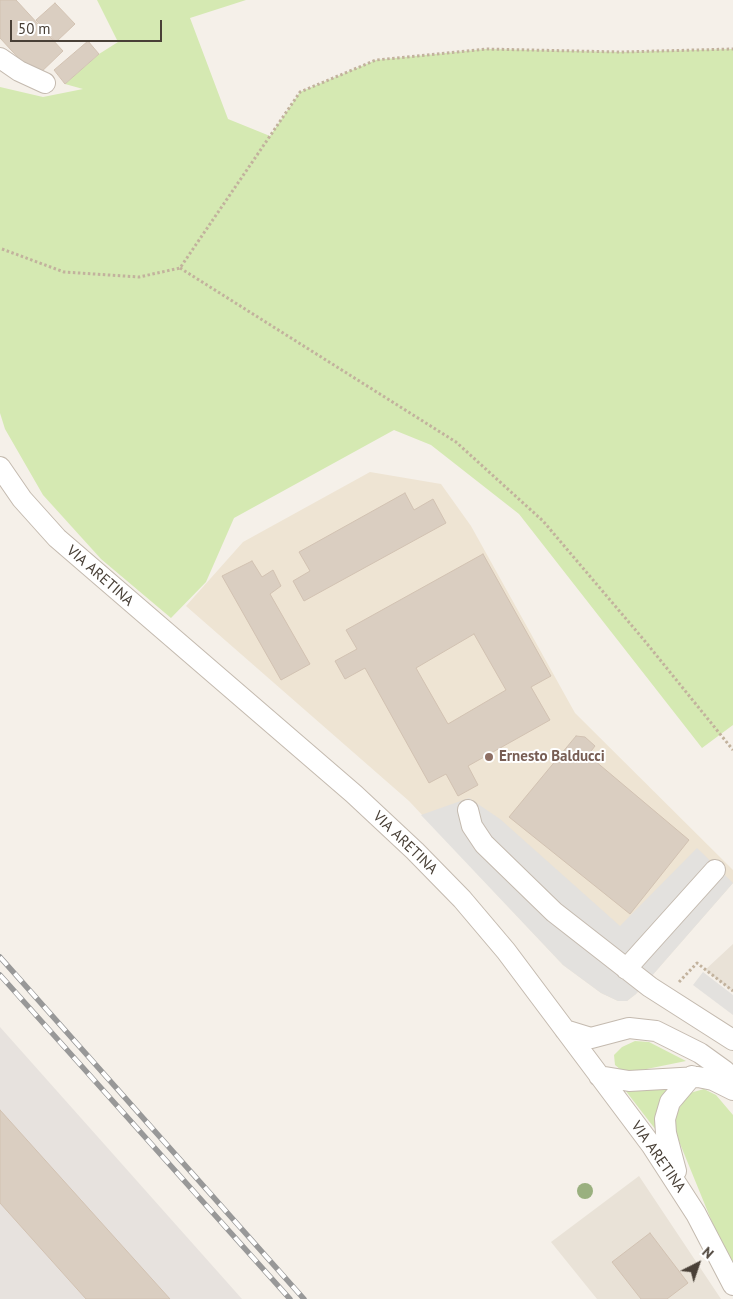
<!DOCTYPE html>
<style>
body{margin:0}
#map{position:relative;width:733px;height:1299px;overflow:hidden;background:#f5f0e9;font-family:"PT Sans",sans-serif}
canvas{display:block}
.north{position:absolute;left:673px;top:1239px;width:50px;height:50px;-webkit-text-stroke:4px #fff;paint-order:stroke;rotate:41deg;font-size:14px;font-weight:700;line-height:20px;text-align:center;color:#494037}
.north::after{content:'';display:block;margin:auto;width:18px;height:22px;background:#494037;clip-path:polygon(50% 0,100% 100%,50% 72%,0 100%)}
.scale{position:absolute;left:10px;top:20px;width:152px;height:22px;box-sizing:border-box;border:2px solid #494037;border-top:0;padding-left:6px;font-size:15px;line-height:18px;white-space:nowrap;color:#494037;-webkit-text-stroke:4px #fff;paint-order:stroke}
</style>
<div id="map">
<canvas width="733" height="1299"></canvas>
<div class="north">N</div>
<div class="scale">50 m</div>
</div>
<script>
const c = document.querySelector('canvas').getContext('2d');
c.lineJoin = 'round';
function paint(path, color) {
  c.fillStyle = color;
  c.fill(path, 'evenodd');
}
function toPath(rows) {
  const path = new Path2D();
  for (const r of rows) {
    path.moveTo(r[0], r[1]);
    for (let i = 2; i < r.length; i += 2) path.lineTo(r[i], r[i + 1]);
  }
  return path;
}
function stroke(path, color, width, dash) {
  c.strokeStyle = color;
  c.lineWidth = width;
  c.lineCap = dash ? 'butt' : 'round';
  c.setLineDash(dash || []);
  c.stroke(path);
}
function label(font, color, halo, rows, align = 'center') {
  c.font = font + ' "PT Sans",sans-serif';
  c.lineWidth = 4;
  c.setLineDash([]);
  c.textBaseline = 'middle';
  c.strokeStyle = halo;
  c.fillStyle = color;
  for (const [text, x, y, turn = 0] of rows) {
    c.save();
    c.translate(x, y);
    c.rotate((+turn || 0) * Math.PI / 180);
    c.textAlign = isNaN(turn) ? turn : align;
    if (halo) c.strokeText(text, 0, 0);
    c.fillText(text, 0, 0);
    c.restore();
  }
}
const residential = toPath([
 [733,944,733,992,705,970],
 [639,1176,721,1299,597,1299,551,1242]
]);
const industrial = toPath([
 [0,1027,242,1299,0,1299]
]);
const education = toPath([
 [370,472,441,484,471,526,575,713,733,870,733,883,636,994,627,1001,618,1001,601,993,563,965,409,801,186,606,243,542]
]);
const green = toPath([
 [97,0,246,0,190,18,228,119,270,136,300,92,376,60,486,49,621,52,733,49,733,725,702,748,519,514,431,445,394,430,234,518,206,582,171,618,101,559,43,495,5,429,0,413,0,87,43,97,83,89,65,84,99,54,118,42],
 [635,1041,649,1042,686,1061,632,1072,621,1070,615,1065,614,1055,622,1047],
 [670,1086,661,1098,659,1134,625,1090],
 [704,1089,716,1095,733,1115,733,1264,712,1222,674,1129,676,1114,683,1102,690,1093]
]);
const parking = toPath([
 [469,798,500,819,620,926,697,848,733,883,636,994,627,1001,618,1001,601,993,563,965,421,815],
 [703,972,733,995,733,1015,693,985]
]);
const building = toPath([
 [0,0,16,0,63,51,36,77,0,38,0,0],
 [55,3,75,24,56,42,36,20,55,3],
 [88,41,99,54,65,84,54,70,88,41],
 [405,493,414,510,433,499,446,523,304,601,293,581,310,571,299,552,405,493],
 [483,554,551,676,531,687,550,720,468,766,478,785,458,796,446,774,429,783,365,668,345,679,335,661,357,649,346,630,483,554],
 [474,634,506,690,448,724,416,668,474,634],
 [252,561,262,577,273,570,281,586,270,594,310,664,281,680,222,576,252,561],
 [576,736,585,737,595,746,588,755,689,840,630,914,509,817,576,736],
 [0,1110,170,1299,86,1299,0,1203,0,1110],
 [650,1233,688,1283,667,1299,641,1299,612,1262,650,1233]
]);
const path = toPath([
 [2,249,64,272,139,277,180,268,300,92,376,60,486,49,621,52,733,49],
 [180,268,456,442,543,521,644,640,733,750],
 [679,982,697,963,733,991]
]);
const minor = toPath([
 [0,58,19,71,45,83],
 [0,467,22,499,57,538,354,794,415,851,462,899,506,951,652,1146,696,1214,733,1285],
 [468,810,472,826,484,844,554,912,650,987,733,1040],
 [626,969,715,870],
 [565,1030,591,1038,629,1028,656,1031,700,1053,725,1071,733,1082],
 [599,1076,629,1081,698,1077,713,1080,733,1090],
 [676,1171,666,1133,665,1119,670,1102,692,1076]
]);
const rail = toPath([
 [0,957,304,1299],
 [0,975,290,1299]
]);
const trees = [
 [585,1191]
];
const markers = [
 [489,757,5,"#8d6e63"]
];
const streetNames = [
 ["VIA ARETINA",100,576,41],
 ["VIA ARETINA",405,843,44],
 ["VIA ARETINA",658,1157,55]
];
const educationNames = [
 ["Ernesto Balducci",499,757]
];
paint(residential, '#e9e2d7');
paint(industrial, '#e7e2de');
paint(education, '#eee4d3');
paint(green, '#d5e9b2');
paint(parking, '#e3e1de');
paint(building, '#dacec1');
stroke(building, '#d2c2b2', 1);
stroke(minor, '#c4baaf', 22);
stroke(path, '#c2b29d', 3, [2.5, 2.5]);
stroke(minor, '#fff', 20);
stroke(rail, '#989898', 5.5);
stroke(rail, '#fff', 4, [11]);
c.fillStyle = '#9ab07f';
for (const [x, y] of trees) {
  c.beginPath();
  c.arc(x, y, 8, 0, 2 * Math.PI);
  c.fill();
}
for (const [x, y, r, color] of markers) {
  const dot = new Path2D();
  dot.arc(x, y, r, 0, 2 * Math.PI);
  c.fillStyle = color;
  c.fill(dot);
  stroke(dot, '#fff', 2);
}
label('15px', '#494037', '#fff', streetNames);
label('bold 15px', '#785e54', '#fff', educationNames, 'left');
</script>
